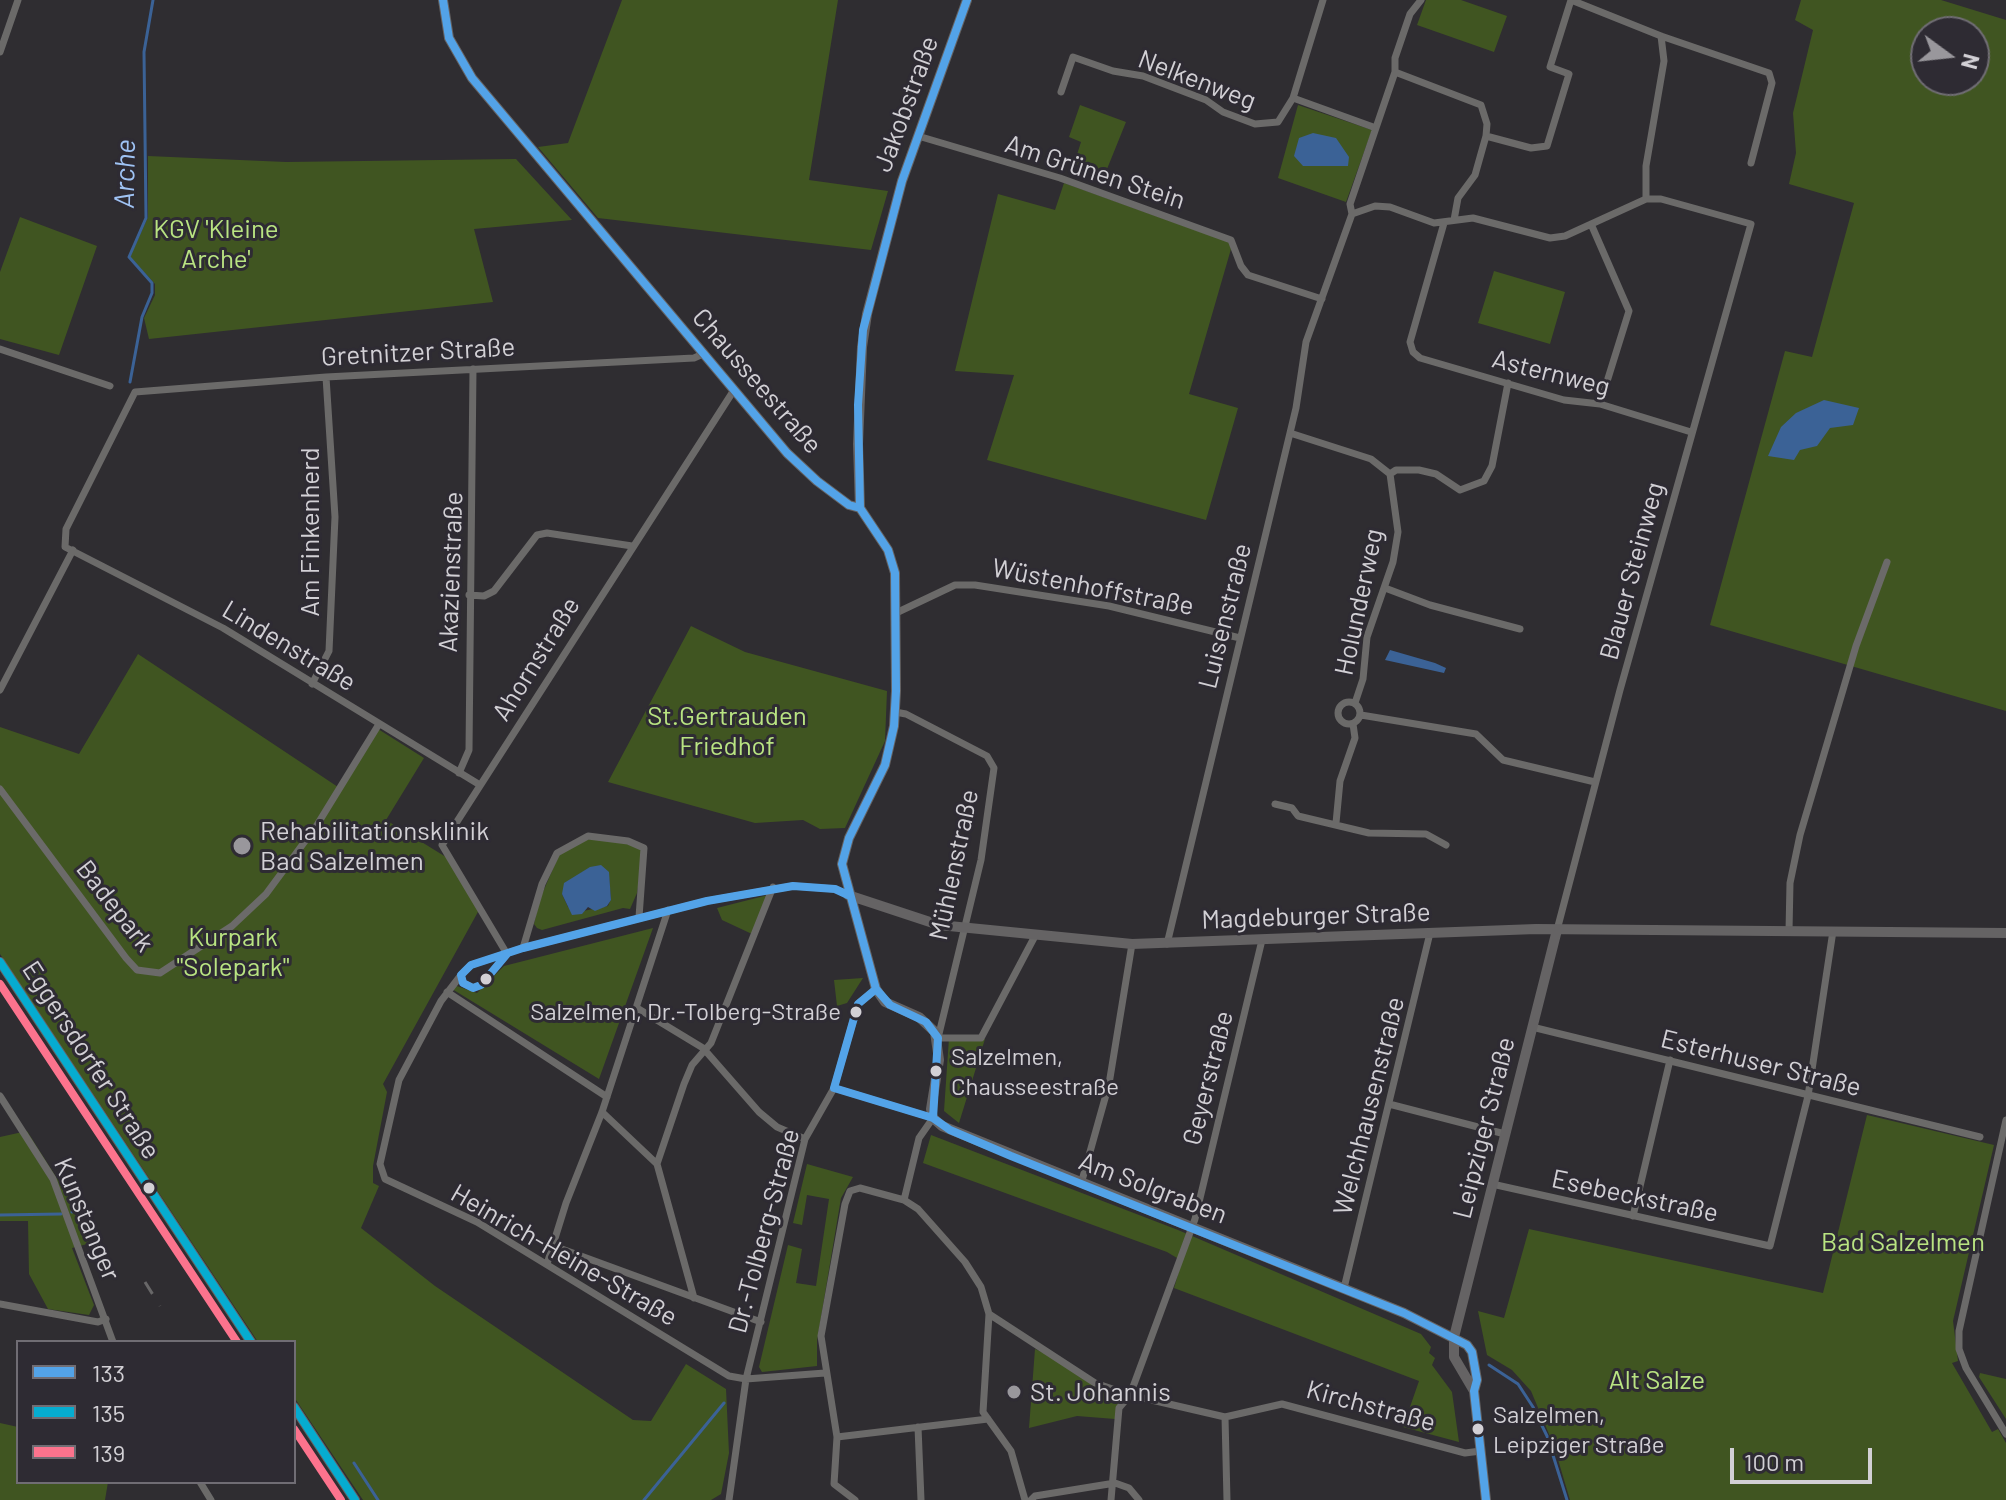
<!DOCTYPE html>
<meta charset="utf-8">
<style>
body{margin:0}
#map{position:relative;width:2006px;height:1500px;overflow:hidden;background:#2f2d31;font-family:Barlow,sans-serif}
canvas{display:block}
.legend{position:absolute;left:16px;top:1340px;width:280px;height:144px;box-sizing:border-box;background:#2e2b33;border:2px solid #706d74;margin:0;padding:10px 14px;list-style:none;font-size:24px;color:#d2d0d5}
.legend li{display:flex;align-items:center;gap:16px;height:40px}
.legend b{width:40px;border:2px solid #706d74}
.north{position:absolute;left:1910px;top:16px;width:80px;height:80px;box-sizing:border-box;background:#2e2b33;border:2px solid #706d74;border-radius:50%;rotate:105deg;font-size:22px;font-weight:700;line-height:32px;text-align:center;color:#d2d0d5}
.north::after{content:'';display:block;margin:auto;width:28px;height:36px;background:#99979c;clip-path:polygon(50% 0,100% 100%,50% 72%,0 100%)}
.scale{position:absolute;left:1730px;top:1448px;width:142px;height:36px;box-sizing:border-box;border:4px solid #d2d0d5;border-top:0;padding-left:10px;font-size:24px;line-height:28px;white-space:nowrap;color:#d2d0d5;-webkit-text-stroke:6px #2e2b33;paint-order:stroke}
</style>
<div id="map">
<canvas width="2006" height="1500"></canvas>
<ul class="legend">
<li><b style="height:10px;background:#53a3e8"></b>133</li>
<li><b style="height:10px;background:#06acd0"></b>135</li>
<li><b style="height:10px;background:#fc738d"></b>139</li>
</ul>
<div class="north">N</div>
<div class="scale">100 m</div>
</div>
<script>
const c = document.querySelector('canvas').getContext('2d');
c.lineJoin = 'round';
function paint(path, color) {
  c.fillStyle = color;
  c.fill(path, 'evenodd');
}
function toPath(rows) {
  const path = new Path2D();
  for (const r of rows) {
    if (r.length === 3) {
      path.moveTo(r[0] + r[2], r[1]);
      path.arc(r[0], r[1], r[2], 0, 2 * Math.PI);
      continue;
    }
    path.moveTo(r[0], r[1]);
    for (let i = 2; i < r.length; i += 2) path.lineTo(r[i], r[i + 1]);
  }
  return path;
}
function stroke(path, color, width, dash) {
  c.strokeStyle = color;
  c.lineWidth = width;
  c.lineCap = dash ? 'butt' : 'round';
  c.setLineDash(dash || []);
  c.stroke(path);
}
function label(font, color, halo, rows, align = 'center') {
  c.font = font + ' Barlow,sans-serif';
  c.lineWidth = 6;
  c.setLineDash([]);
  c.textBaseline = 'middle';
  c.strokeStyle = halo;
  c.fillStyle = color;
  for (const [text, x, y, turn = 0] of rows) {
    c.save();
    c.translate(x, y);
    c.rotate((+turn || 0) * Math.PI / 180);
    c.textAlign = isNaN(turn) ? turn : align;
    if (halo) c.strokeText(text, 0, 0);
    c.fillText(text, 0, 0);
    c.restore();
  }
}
const green = toPath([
 [622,0,838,0,809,180,888,191,871,250,598,218,538,147,568,143],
 [1426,0,1461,0,1507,16,1494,52,1417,25],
 [1801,0,1941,0,2006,20,2006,711,1710,625,1785,351,1812,357,1854,203,1789,184,1796,153,1793,113,1813,30,1795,20],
 [1926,32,1974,32,1974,80,1926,80],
 [1080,105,1126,122,1105,174,1074,164,1081,142,1069,137],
 [1298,105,1372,130,1346,202,1278,178],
 [148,156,286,162,516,159,572,220,474,229,493,302,149,339,144,318,155,295,155,284,130,257,148,217],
 [1064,183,1229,242,1231,249,1189,394,1238,408,1206,520,987,460,1014,375,955,371,998,194,1055,210],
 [20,217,97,246,59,355,0,339,0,272],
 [1494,271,1565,292,1550,344,1478,323],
 [691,626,745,652,887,691,885,741,845,828,820,829,803,820,755,823,608,782],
 [138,654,341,789,378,729,424,758,386,820,454,862,479,910,383,1084,387,1092,373,1166,373,1183,379,1186,361,1228,435,1286,633,1420,651,1421,686,1364,726,1389,729,1453,721,1494,711,1500,363,1500,294,1397,294,1342,258,1342,0,954,0,727,79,754],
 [585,839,625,842,640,848,643,856,637,893,630,909,623,908,542,930,537,928,534,924,539,901,559,855],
 [582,872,609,878,611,899,608,906,583,911,568,907,562,894],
 [772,894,752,934,722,920,717,908],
 [653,928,599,1079,452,989,454,985,477,993,504,966],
 [863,978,847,1003,837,1006,834,980],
 [949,1038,985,1039,959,1123,944,1111],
 [1867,1115,1994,1145,1953,1321,1958,1361,1952,1363,1992,1432,1998,1429,2006,1443,2006,1500,1570,1500,1554,1446,1531,1391,1512,1370,1487,1355,1478,1311,1504,1318,1529,1229,1823,1293],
 [27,1131,70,1199,91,1243,72,1248,94,1305,89,1315,48,1309,29,1274,28,1221,0,1221,0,1137],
 [931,1135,1178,1230,1421,1334,1431,1347,1429,1353,1435,1358,1432,1365,1452,1392,1459,1442,1403,1427,1419,1381,1174,1288,1182,1261,1167,1252,923,1163],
 [807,1164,853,1177,841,1198,817,1341,817,1366,762,1372,759,1367,788,1245,802,1249,796,1283,816,1286,829,1199,807,1195,802,1225,793,1223],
 [1035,1349,1055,1358,1095,1387,1123,1397,1115,1419,1077,1416,1029,1428],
 [1980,1373,2006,1379,2006,1419,1979,1377],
 [0,1423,18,1427,18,1482,108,1482,105,1500,0,1500]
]);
const water = toPath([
 [1313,133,1336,138,1349,157,1348,166,1303,166,1294,156,1299,138],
 [1824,400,1859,408,1853,425,1830,428,1817,446,1800,450,1794,460,1768,456,1781,427,1796,413],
 [1390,650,1435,663,1446,668,1444,673,1385,660],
 [601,865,609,872,611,900,607,906,595,911,588,907,582,914,572,915,562,894,564,883,590,867]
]);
const stream = toPath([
 [130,382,142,317,152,293,152,283,129,257,146,218,144,52,153,0],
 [72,1212,77,1209],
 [0,1215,61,1214],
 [1489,1365,1518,1384,1533,1407,1547,1436,1567,1500],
 [354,1463,378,1500],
 [644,1500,724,1403]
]);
const street = toPath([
 [1571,0,1661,36,1769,73,1772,83,1751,163],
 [0,52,18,0],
 [1395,72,1481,105,1487,124,1486,136,1531,148,1547,146,1569,74,1550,67,1571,0],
 [1061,92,1073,57,1113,71,1143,76,1206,100,1223,112,1255,124,1278,122,1293,98,1376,128],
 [1293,98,1323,0],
 [918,136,1060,178,1231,240,1241,266,1248,275,1322,299],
 [1646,199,1646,166,1664,61,1661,36],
 [1352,214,1375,206,1390,207,1434,223,1473,218,1550,238,1565,236,1646,199,1661,199,1751,224,1620,690,1557,930],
 [1454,220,1458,198,1475,175,1486,136],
 [1444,223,1410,342,1413,352,1420,358,1564,400,1600,404,1691,432],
 [1591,224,1629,311,1600,404],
 [0,349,110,386],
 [1290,433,1371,459,1390,474,1398,532,1393,562,1367,637,1363,679,1355,703],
 [1390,474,1396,470,1419,470,1436,474,1460,490,1484,481,1492,466,1508,383],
 [1385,588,1430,605,1520,629],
 [469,595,484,596,494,591,537,535,547,533,632,546],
 [896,613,955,585,975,585,1109,606,1240,638],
 [312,684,329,651,335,517,326,377],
 [0,690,73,550],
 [1349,713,11],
 [895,712,906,714,987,756,994,768,981,860,938,1038,981,1038,1035,936],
 [1361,715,1476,734,1503,760,1595,782],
 [459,773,469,750,473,369],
 [480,785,223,628,65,547,66,529,135,392,326,377,694,358,703,354],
 [0,789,126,958,137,970,160,973,232,926,266,894,317,825,379,724],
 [1275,804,1292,808,1298,816,1369,833,1426,834,1446,845],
 [1336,823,1340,781,1355,738,1353,724],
 [1789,931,1790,883,1800,835,1856,646,1887,562],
 [1167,944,1296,408,1306,342,1352,214,1350,204,1395,72,1395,58,1410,14,1421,0],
 [523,948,542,884,557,853,588,836,628,841,644,848,639,917],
 [507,954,442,845,734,390],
 [507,954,481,985,473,988,463,983,461,975,471,965,523,948,707,901,793,886,835,889,848,895],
 [461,975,441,1001,399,1080,380,1164,385,1179,477,1222,729,1376,746,1379,825,1373],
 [447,992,607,1097],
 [637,1008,703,1048,759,1112,777,1127,805,1139],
 [1532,1027,1980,1137],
 [834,1088,933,1118,919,1138,904,1200],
 [0,1096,53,1179,113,1342],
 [1389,1104,1505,1134],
 [602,1112,657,1164,694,1298],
 [2006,1120,1959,1331,1959,1349,1966,1368,2006,1434],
 [657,1164,684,1084,692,1065,711,1043,773,887],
 [1081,1184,1109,1084,1132,944],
 [1492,1184,1770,1246,1808,1096,1833,931],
 [1633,1216,1670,1060],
 [551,1245,761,1322],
 [547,1264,566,1203,602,1112,668,910],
 [1344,1288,1430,933],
 [0,1304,98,1322,106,1319],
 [989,1314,1095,1383,1130,1395,1225,1417,1282,1404,1465,1453,1481,1451],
 [1225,1417,1227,1500],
 [918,1427,921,1500],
 [837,1437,988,1419],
 [200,1482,211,1500],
 [729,1500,746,1379,805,1139,834,1088,858,1004,876,989],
 [855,1500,834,1484,837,1437,821,1336,845,1204,850,1191,860,1188,904,1200,918,1209,965,1262,981,1287,989,1314,983,1412,1011,1451,1025,1500],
 [1031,1500,1035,1496,1115,1483,1129,1488,1139,1500],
 [1111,1500,1119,1408,1130,1395,1195,1219,1262,940]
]);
const secondary = toPath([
 [443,0,449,38,472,78,787,453,817,481,849,505,860,508],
 [967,0,902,181,867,314,862,347,858,444,860,508,888,550,895,573,896,691,894,726,885,765,849,838,842,864,876,989,885,1002,919,1017,935,1032,939,1060,931,1109,933,1118,942,1126,1404,1313,1467,1345,1472,1352,1477,1380,1474,1391,1486,1500],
 [848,895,939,925,1132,944,1536,929,2006,933],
 [0,962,251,1342],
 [1474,1391,1454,1357,1454,1337,1557,930],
 [294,1407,355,1500]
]);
const rail = toPath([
 [145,1282,160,1306]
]);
const bus1 = toPath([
 [443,0,449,38,472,78,787,453,817,481,849,505,860,508],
 [507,954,481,985,473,988,463,983,461,975,471,965,523,948,707,901,793,886,835,889,848,895],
 [876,989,858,1004,834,1088,933,1118,950,1130,1011,1156,1404,1313,1467,1345,1472,1352,1477,1380,1474,1391,1486,1500],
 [933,1118,938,1038,926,1022,890,1005,876,989,842,864,849,838,885,765,894,726,896,691,895,573,888,550,860,508,858,405,863,330,902,181,967,0]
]);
const bus2 = toPath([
 [0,962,251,1342],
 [294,1407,355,1500]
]);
const bus3 = toPath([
 [0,984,237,1342],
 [294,1429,341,1500]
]);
const markers = [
 [242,846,10,"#99979c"],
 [486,979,7,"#d2d0d5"],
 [856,1012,7,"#d2d0d5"],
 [936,1071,7,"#d2d0d5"],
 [149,1188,7,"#d2d0d5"],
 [1014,1392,8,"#99979c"],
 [1478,1429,7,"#d2d0d5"]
];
const busNames = [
 ["Salzelmen, Dr.-Tolberg-Straße",841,1012,"right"],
 ["Salzelmen,",951,1057],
 ["Chausseestraße",951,1087],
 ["Salzelmen,",1493,1415],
 ["Leipziger Straße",1493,1445]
];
const streetNames = [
 ["Nelkenweg",1197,80,21],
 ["Jakobstraße",906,104,-70],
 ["Am Grünen Stein",1095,172,18],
 ["Gretnitzer Straße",418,352,-3],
 ["Asternweg",1551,373,14],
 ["Chausseestraße",757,381,49],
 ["Am Finkenherd",310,532,-90],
 ["Blauer Steinweg",1632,571,-75],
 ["Akazienstraße",451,572,-88],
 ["Wüstenhoffstraße",1093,587,11],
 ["Holunderweg",1359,602,-78],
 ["Luisenstraße",1225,616,-76],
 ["Lindenstraße",289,646,31],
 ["Ahornstraße",536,659,-58],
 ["Mühlenstraße",954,865,-78],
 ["Badepark",115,906,52],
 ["Magdeburger Straße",1316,916,-2],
 ["Eggersdorfer Straße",91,1060,57],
 ["Esterhuser Straße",1761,1063,14],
 ["Geyerstraße",1208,1078,-76],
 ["Welchhausenstraße",1369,1106,-76],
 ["Leipziger Straße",1484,1128,-76],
 ["Am Solgraben",1153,1188,21],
 ["Esebeckstraße",1635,1196,12],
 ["Kunstanger",87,1219,67],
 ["Dr.-Tolberg-Straße",764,1231,-75],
 ["Heinrich-Heine-Straße",564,1255,30],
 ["Kirchstraße",1371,1406,15]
];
const parkNames = [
 ["KGV 'Kleine",216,229],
 ["Arche'",216,259],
 ["St.Gertrauden",727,716],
 ["Friedhof",727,746],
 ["Kurpark",233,937],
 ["\"Solepark\"",233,967],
 ["Bad Salzelmen",1903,1242],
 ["Alt Salze",1657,1380]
];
const poiNames = [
 ["Rehabilitationsklinik",260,831],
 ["Bad Salzelmen",260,861],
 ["St. Johannis",1030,1392]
];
const waterNames = [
 ["Arche",125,174,-89]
];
paint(green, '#405521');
paint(water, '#3b6296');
stroke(stream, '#3b6296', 3);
stroke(street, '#6b6a69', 7);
stroke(secondary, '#656364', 10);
stroke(rail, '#686768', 3, [14, 14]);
stroke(bus1, '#53a3e8', 8);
stroke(bus2, '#06acd0', 8);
stroke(bus3, '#fc738d', 8);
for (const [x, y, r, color] of markers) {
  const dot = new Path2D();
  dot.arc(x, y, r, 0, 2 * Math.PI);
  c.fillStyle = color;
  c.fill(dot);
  stroke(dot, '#2e2b33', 3);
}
label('24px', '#d2d0d5', '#2e2b33', busNames, 'left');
label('26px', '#d2d0d5', '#2e2b33', streetNames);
label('26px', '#b9e482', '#2e2b33', parkNames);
label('26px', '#d2d0d5', '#2e2b33', poiNames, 'left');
label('italic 28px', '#9fc3f4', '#2e2b33', waterNames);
</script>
